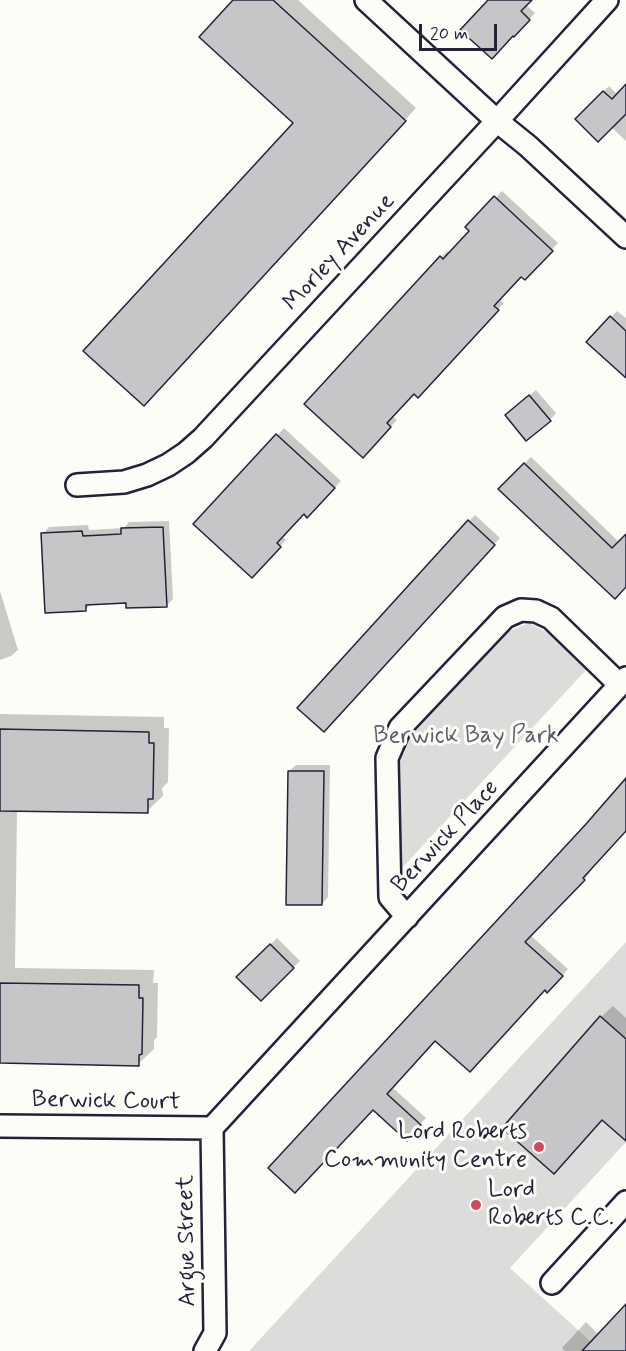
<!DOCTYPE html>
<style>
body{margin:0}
#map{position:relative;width:626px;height:1351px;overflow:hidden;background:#fdfcf7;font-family:Mynerve,sans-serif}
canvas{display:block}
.scale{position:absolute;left:419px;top:24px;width:78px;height:27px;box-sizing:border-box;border:3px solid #22223b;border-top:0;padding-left:8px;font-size:18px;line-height:21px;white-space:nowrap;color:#22223b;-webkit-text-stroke:4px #fdfcf7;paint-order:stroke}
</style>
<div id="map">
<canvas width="626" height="1351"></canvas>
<div class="scale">20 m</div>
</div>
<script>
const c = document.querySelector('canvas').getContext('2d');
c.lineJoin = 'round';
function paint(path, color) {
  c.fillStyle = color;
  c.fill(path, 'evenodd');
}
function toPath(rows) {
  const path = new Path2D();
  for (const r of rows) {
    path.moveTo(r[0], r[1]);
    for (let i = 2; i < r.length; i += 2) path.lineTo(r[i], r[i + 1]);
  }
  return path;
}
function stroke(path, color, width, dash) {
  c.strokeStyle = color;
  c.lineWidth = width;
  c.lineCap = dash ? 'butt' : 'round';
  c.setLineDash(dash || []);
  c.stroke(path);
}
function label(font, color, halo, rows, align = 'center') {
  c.font = font + ' Mynerve,sans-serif';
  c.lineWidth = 6;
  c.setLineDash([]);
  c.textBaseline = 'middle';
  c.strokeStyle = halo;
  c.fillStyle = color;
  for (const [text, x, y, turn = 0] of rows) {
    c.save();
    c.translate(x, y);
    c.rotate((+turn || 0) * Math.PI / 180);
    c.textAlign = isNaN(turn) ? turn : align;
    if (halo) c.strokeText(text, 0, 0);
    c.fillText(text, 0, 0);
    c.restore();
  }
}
const green = toPath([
 [529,623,550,634,588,668,402,868,399,861,399,758,412,732,509,631],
 [626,942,626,1142,510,1268,601,1351,249,1351]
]);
const shadow = toPath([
 [235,0,298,0,416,108,156,392,295,122],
 [490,0,530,0,525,4,535,13,514,35],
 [609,86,618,95,626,86,626,141,611,127,577,119],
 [502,191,558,243,525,278,521,275,499,299,504,303,424,389,414,392,392,416,397,420,363,456,441,257,447,251,450,253,472,230,468,227],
 [617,311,626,318,626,376,588,342],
 [536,390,556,413,550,420,513,409],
 [284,428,341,481,307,516,304,512,282,536,286,540,252,576,196,524],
 [531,457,620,543,626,537,626,585,500,489],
 [475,515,500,538,330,724,469,521],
 [169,521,173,599,167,605,127,602,92,603,86,609,43,534,49,527,88,525,89,530,124,528,129,522],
 [0,591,18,650,11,656,0,660],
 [0,714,164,717,164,728,169,728,168,782,162,788,163,796,147,811,17,809,15,968,154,970,153,983,158,983,157,1037,154,1040,154,1049,138,1064,0,1062],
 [296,765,330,765,328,897,322,904,289,771],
 [626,784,626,829,588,870,590,873,530,935,568,969,547,991,545,989,435,1039,392,1087,426,1118,413,1132,373,1108],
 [277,938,300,961,261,999,239,977],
 [613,1006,626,1018,626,1139,601,1017],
 [626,1306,626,1351,565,1351,562,1348,586,1322,599,1335]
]);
const building = toPath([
 [233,0,273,0,406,121,144,406,83,351,293,123,199,37,233,0],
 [488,0,532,0,521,11,530,20,514,37,513,36,492,59,460,30,488,0],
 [626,84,626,114,598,142,575,119,603,91,612,99,626,84],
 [494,196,553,251,525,280,521,277,494,306,499,310,418,398,414,394,387,423,391,427,363,458,304,404,440,256,443,259,469,231,465,227,494,196],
 [610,316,626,331,626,378,586,342,610,316],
 [529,395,551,421,526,441,505,415,529,395],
 [276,434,335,488,307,518,304,514,277,543,281,547,252,578,193,524,276,434],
 [524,463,612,548,626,534,626,587,615,599,498,489,524,463],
 [468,520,495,545,324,732,297,708,468,520],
 [163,527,167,607,126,608,126,603,86,605,86,611,45,613,41,533,82,531,83,536,121,534,121,528,163,527],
 [0,729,149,732,149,743,154,743,153,799,148,799,148,813,0,811,0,729],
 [288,771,324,771,322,905,286,905,288,771],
 [626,778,626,831,583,878,585,880,525,942,563,976,547,993,545,990,470,1072,435,1041,387,1094,421,1125,407,1141,373,1110,295,1193,268,1168,586,824,626,778],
 [270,944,294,968,261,1001,236,977,270,944],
 [0,983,139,985,139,998,143,998,142,1054,139,1055,139,1066,0,1063,0,983],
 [600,1016,626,1039,626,1141,602,1120,554,1174,502,1128,600,1016],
 [626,1304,626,1351,582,1351,626,1304]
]);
const minor = toPath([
 [366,0,497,121,528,146,626,237],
 [77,485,124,482,147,475,168,465,186,453,203,438,497,121,607,0],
 [407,917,390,897,387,758,400,728,505,617,521,610,536,611,551,618,620,685],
 [0,1126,212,1128],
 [212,1128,626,678],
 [552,1283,626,1202],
 [205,1351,215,1333,212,1128]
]);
const markers = [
 [539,1147,6,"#d1495b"],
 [476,1205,6,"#d1495b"]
];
const streetNames = [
 ["Morley Avenue",340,253,-47],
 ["Berwick Place",446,837,-47],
 ["Berwick Court",106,1102,1],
 ["Argue Street",188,1241,-91]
];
const parkNames = [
 ["Berwick Bay Park",466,737]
];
const poiNames = [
 ["Lord Roberts",527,1133],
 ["Community Centre",527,1161],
 ["Lord",488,1191,"left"],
 ["Roberts C.C.",488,1219,"left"]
];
paint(green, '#dddcdb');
paint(shadow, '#0003');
paint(building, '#c6c6c8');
stroke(building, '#22223b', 1.5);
stroke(minor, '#22223b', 26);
stroke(minor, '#fdfcf7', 21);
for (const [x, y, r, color] of markers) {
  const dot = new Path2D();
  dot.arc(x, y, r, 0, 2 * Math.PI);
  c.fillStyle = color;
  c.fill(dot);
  stroke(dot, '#fdfcf7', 2);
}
label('24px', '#22223b', '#fdfcf7', streetNames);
label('24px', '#5a5a6b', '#fdfcf7', parkNames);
label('24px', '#22223b', '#fdfcf7', poiNames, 'right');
</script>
